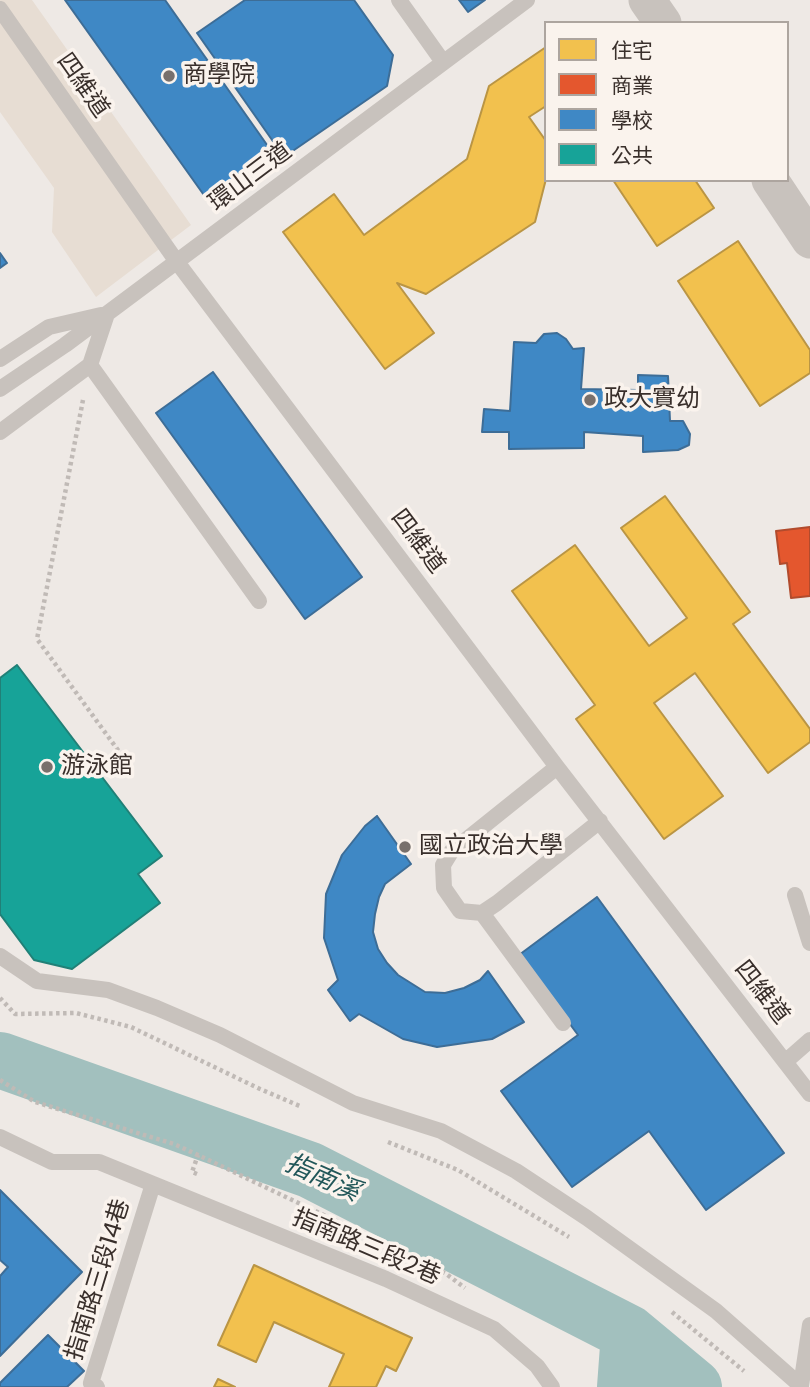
<!DOCTYPE html>
<meta charset="utf-8">
<style>
body{margin:0}
#map{position:relative;width:810px;height:1387px;overflow:hidden;background:#eee9e5;font-family:Poppins,"Noto Sans TC",sans-serif}
canvas{display:block}
.legend{position:absolute;left:544px;top:21px;width:245px;height:161px;box-sizing:border-box;background:#faf3ed;border:2px solid #ada59f;margin:0;padding:9px 12px;list-style:none;font-size:21px;color:#392f2b}
.legend li{display:flex;align-items:center;gap:14px;height:35px}
.legend b{width:35px;border:2px solid #ada59f}
</style>
<div id="map">
<canvas width="810" height="1387"></canvas>
<ul class="legend">
<li><b style="height:19px;background:#f2c14e"></b>住宅</li>
<li><b style="height:19px;background:#e4572e"></b>商業</li>
<li><b style="height:19px;background:#3f88c5"></b>學校</li>
<li><b style="height:19px;background:#17a398"></b>公共</li>
</ul>
</div>
<script>
const c = document.querySelector('canvas').getContext('2d');
c.lineJoin = 'round';
function paint(path, color) {
  c.fillStyle = color;
  c.fill(path, 'evenodd');
}
function toPath(rows) {
  const path = new Path2D();
  for (const r of rows) {
    path.moveTo(r[0], r[1]);
    for (let i = 2; i < r.length; i += 2) path.lineTo(r[i], r[i + 1]);
  }
  return path;
}
function stroke(path, color, width, dash) {
  c.strokeStyle = color;
  c.lineWidth = width;
  c.lineCap = dash ? 'butt' : 'round';
  c.setLineDash(dash || []);
  c.stroke(path);
}
function label(font, color, halo, rows, align = 'center') {
  c.font = font + ' Poppins,"Noto Sans TC",sans-serif';
  c.lineWidth = 7;
  c.setLineDash([]);
  c.textBaseline = 'middle';
  c.strokeStyle = halo;
  c.fillStyle = color;
  for (const [text, x, y, turn = 0] of rows) {
    c.save();
    c.translate(x, y);
    c.rotate((+turn || 0) * Math.PI / 180);
    c.textAlign = isNaN(turn) ? turn : align;
    if (halo) c.strokeText(text, 0, 0);
    c.fillText(text, 0, 0);
    c.restore();
  }
}
const plaza = toPath([
 [0,0,32,0,191,225,96,297,52,232,54,188,0,112]
]);
const homes = toPath([
 [546,47,546,106,529,117,546,141,546,179,535,222,426,294,397,283,434,333,385,369,283,232,334,194,364,235,467,159,489,86,546,47],
 [613,180,695,180,714,208,657,246,613,180],
 [738,241,810,350,810,373,760,406,678,281,738,241],
 [665,496,750,612,733,624,810,729,810,742,768,773,695,673,654,703,723,796,664,839,576,719,595,705,512,591,575,545,649,646,687,618,621,528,665,496],
 [254,1265,412,1338,396,1371,386,1366,376,1387,329,1387,344,1354,274,1322,256,1362,218,1345,254,1265],
 [218,1379,235,1387,214,1387,218,1379]
]);
const shops = toPath([
 [810,527,810,596,791,598,787,563,780,564,776,531,810,527]
]);
const schools = toPath([
 [65,0,165,0,272,152,206,198,65,0],
 [245,0,354,0,393,55,387,86,284,157,197,33,245,0],
 [459,0,485,0,468,12,459,0],
 [0,253,7,263,0,268,0,253],
 [557,333,566,339,573,349,584,348,581,389,638,390,638,375,668,376,670,421,683,421,690,434,689,445,678,450,643,452,643,436,584,432,584,448,509,449,509,432,482,432,484,409,510,411,514,342,536,343,544,334,557,333],
 [213,372,362,577,305,619,156,413,213,372],
 [377,816,411,864,385,884,379,897,375,914,373,932,378,949,387,963,398,975,425,992,445,993,464,988,480,980,488,971,524,1022,492,1039,437,1047,403,1039,359,1014,350,1021,328,990,338,980,324,938,326,894,342,855,365,826,377,816],
 [597,897,784,1153,706,1210,649,1131,572,1187,501,1091,578,1035,519,955,597,897],
 [0,1190,82,1272,0,1356,0,1276,8,1267,0,1260,0,1190],
 [48,1335,84,1371,67,1387,0,1387,0,1383,48,1335]
]);
const public = toPath([
 [17,665,162,856,138,874,160,903,72,969,34,960,0,914,0,678,17,665]
]);
const river = toPath([
 [0,1060,310,1170,629,1333,694,1387],
 [625,1387,629,1333]
]);
const path = toPath([
 [83,400,37,639,131,768],
 [0,998,15,1014,76,1013,131,1027,260,1089,302,1107],
 [0,1080,35,1102,174,1144,198,1155,445,1273,465,1288],
 [388,1142,458,1170,569,1237],
 [197,1174,192,1172,198,1155],
 [672,1312,744,1371]
]);
const service = toPath([
 [399,0,443,62],
 [0,9,177,262,557,767,810,1094],
 [0,359,49,327,101,315],
 [90,365,259,601],
 [0,389,65,345,527,0],
 [0,432,90,365,107,314],
 [557,767,451,852,443,865,444,888,460,911,482,913,497,903,600,821],
 [795,895,810,943],
 [482,913,563,1023],
 [0,956,37,981,108,990,157,1008,220,1035,353,1103,441,1131,516,1171,587,1218,716,1311,801,1386,810,1325],
 [785,1062,810,1040],
 [0,1137,52,1162,99,1162,386,1279,494,1329,537,1366,552,1387],
 [97,1387,91,1383,153,1184]
]);
const tertiary = toPath([
 [647,0,663,23],
 [770,180,810,240]
]);
const markers = [
 [169,76,7,"#78706c"],
 [590,400,7,"#78706c"],
 [47,767,7,"#78706c"],
 [405,847,7,"#78706c"]
];
const poiNames = [
 ["商學院",183,76],
 ["政大實幼",604,400],
 ["游泳館",61,767],
 ["國立政治大學",419,847]
];
const streetNames = [
 ["四維道",82,86,55],
 ["環山三道",251,178,-37],
 ["四維道",417,542,53],
 ["四維道",761,993,52],
 ["指南路三段2巷",366,1248,23],
 ["指南路三段14巷",99,1280,-73]
];
const waterNames = [
 ["指南溪",322,1179,24]
];
paint(plaza, '#e7ddd3');
paint(homes, '#f2c14e');
stroke(homes, '#ba9544', 2);
paint(shops, '#e4572e');
stroke(shops, '#b14b2d', 2);
paint(schools, '#3f88c5');
stroke(schools, '#3d6d97', 2);
paint(public, '#17a398');
stroke(public, '#218077', 2);
stroke(river, '#a2c0be', 56);
stroke(path, '#c0bab6', 4.5, [3.5, 3.5]);
stroke(service, '#c8c2bd', 16);
stroke(tertiary, '#c8c2bd', 37);
for (const [x, y, r, color] of markers) {
  const dot = new Path2D();
  dot.arc(x, y, r, 0, 2 * Math.PI);
  c.fillStyle = color;
  c.fill(dot);
  stroke(dot, '#faf3ed', 2.5);
}
label('24px', '#392f2b', '#faf3ed', poiNames, 'left');
label('24px', '#392f2b', '#faf3ed', streetNames);
label('italic 26px', '#225759', '#faf3ed', waterNames);
</script>
